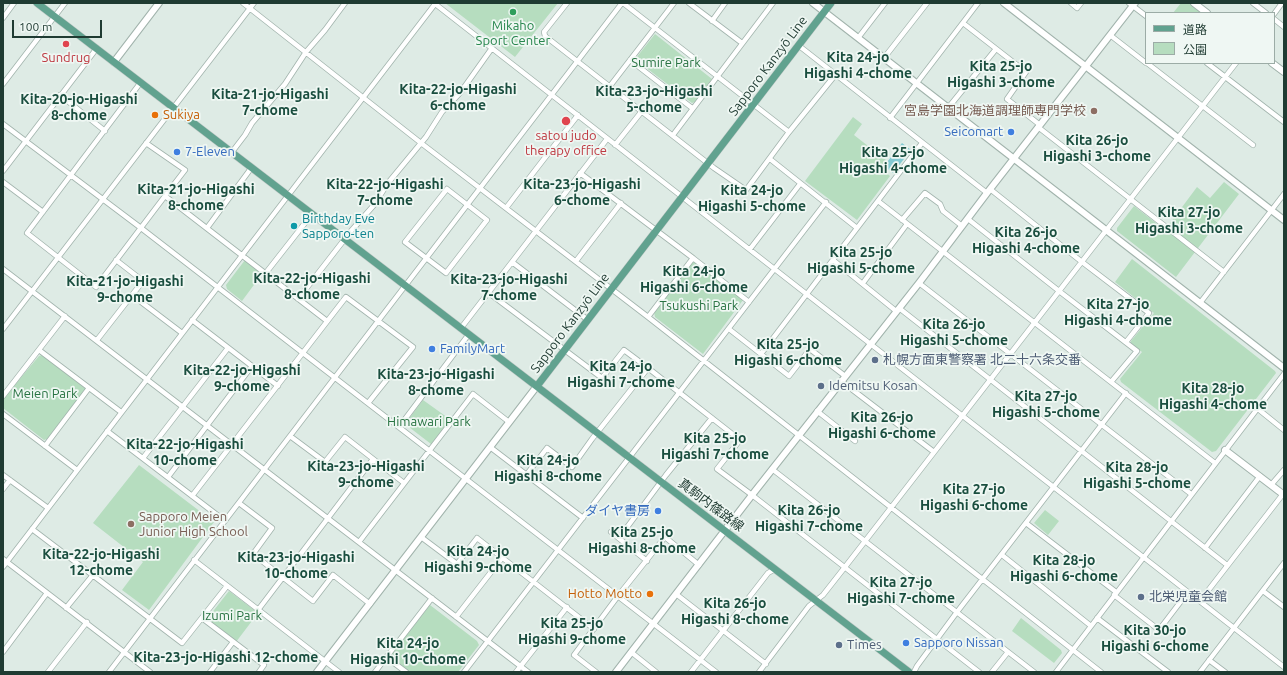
<!DOCTYPE html>
<meta charset="utf-8">
<style>
body{margin:0}
#map{position:relative;width:1287px;height:675px;overflow:hidden;background:#deebe5;font-family:Ubuntu,"Noto Sans JP",sans-serif}
canvas{display:block}
.frame{position:absolute;inset:0;border:4px solid #1f3b32;pointer-events:none}
.legend{position:absolute;left:1145px;top:12px;width:130px;height:52px;box-sizing:border-box;background:#eff7f3;border:1px solid #9caca6;margin:0;padding:5px 7px;list-style:none;font-size:12px;color:#1f3b32}
.legend li{display:flex;align-items:center;gap:8px;height:20px}
.legend b{width:20px;border:1px solid #9caca6}
.scale{position:absolute;left:12px;top:20px;width:90px;height:18px;box-sizing:border-box;border:2px solid #1f3b32;border-top:0;padding-left:5px;font-size:12px;line-height:14px;white-space:nowrap;color:#1f3b32;-webkit-text-stroke:3px #eff7f3;paint-order:stroke}
</style>
<div id="map">
<canvas width="1287" height="675"></canvas>
<div class="frame"></div>
<ul class="legend">
<li><b style="height:5px;background:#61a28f"></b>道路</li>
<li><b style="height:11px;background:#b6ddbf"></b>公園</li>
</ul>
<div class="scale">100 m</div>
</div>
<script>
const c = document.querySelector('canvas').getContext('2d');
c.lineJoin = 'round';
function paint(path, color) {
  c.fillStyle = color;
  c.fill(path, 'evenodd');
}
function toPath(rows) {
  const path = new Path2D();
  for (const r of rows) {
    path.moveTo(r[0], r[1]);
    for (let i = 2; i < r.length; i += 2) path.lineTo(r[i], r[i + 1]);
  }
  return path;
}
function stroke(path, color, width, dash) {
  c.strokeStyle = color;
  c.lineWidth = width;
  c.lineCap = dash ? 'butt' : 'round';
  c.setLineDash(dash || []);
  c.stroke(path);
}
function label(font, color, halo, rows, align = 'center') {
  c.font = font + ' Ubuntu,"Noto Sans JP",sans-serif';
  c.lineWidth = 3.5;
  c.setLineDash([]);
  c.textBaseline = 'middle';
  c.strokeStyle = halo;
  c.fillStyle = color;
  for (const [text, x, y, turn = 0] of rows) {
    c.save();
    c.translate(x, y);
    c.rotate((+turn || 0) * Math.PI / 180);
    c.textAlign = isNaN(turn) ? turn : align;
    if (halo) c.strokeText(text, 0, 0);
    c.fillText(text, 0, 0);
    c.restore();
  }
}
const green = toPath([
 [445,3,558,3,515,57],
 [1181,3,1192,3,1205,13,1173,13],
 [655,34,712,79,695,102,692,103,636,60,636,58],
 [853,117,862,124,854,135,886,160,880,168,890,176,857,220,805,181],
 [1224,182,1239,194,1176,277,1117,231,1117,228,1134,206,1165,230,1197,187,1210,198],
 [1132,259,1275,371,1276,373,1216,451,1212,452,1121,382,1120,379,1142,352,1131,344,1131,341,1154,313,1115,282],
 [245,260,262,274,242,301,227,289,226,285],
 [693,261,743,300,703,354,655,317,654,312],
 [42,355,85,388,85,390,47,439,44,440,3,408,3,399,39,356],
 [423,400,451,420,431,444,405,424],
 [139,465,214,522,149,610,122,590,143,562,93,523],
 [1045,510,1059,521,1048,535,1034,523],
 [229,591,258,613,236,642,207,619],
 [430,605,477,641,479,645,458,672,410,672,391,658,390,656],
 [1021,618,1061,650,1062,653,1054,663,1012,631]
]);
const water = toPath([
 [902,143,911,150,893,173,884,166]
]);
const minor = toPath([
 [243,3,421,143,648,317,1101,672],
 [434,3,1284,667],
 [567,3,544,32,545,36,714,168,746,190,789,132,836,74],
 [623,3,789,132],
 [689,3,742,43],
 [1071,3,1077,8,1081,3],
 [1129,3,1146,16],
 [1253,3,1266,13],
 [1274,14,1282,3],
 [3,18,14,3],
 [1274,19,1284,27],
 [712,21,725,3],
 [963,23,1026,72,1007,99,1040,125],
 [1110,35,1146,63],
 [858,38,885,3],
 [798,45,987,193],
 [884,58,927,3],
 [630,60,692,108],
 [1147,63,1253,145],
 [1207,63,1284,122],
 [141,82,27,233,96,287,165,196,327,321],
 [3,84,65,3],
 [610,86,674,3],
 [60,95,105,131],
 [948,108,996,49],
 [890,118,978,3],
 [3,124,141,228,716,672],
 [1038,127,1224,272],
 [673,135,773,3],
 [146,143,185,170,165,196],
 [615,145,642,111],
 [232,152,245,135,252,123,285,84,306,52,325,30,345,3],
 [770,159,857,228],
 [3,171,97,48],
 [580,173,693,258],
 [3,182,43,212],
 [447,189,487,220,446,273,405,242,447,189],
 [990,189,1082,262,1149,313,1126,342],
 [878,201,1215,463],
 [506,208,578,115],
 [968,219,1059,291,1137,351,1111,382],
 [902,220,925,193,940,204,943,211,962,226],
 [207,228,252,167],
 [750,249,800,184],
 [833,260,896,311],
 [576,261,621,203],
 [512,262,588,320],
 [3,269,528,672],
 [265,274,312,214],
 [863,283,907,224],
 [919,283,1191,494],
 [489,293,602,378,624,350,648,368,740,440,717,469,752,495,979,672],
 [132,295,182,333],
 [298,299,351,231,374,205,388,183,426,137,442,112,460,93,492,48],
 [1200,303,1284,194],
 [899,308,1227,565],
 [648,317,693,258,749,302],
 [192,320,278,386],
 [461,328,607,139],
 [3,329,254,3],
 [729,329,789,376,810,349,845,376],
 [97,340,143,281,116,260],
 [39,350,121,412],
 [761,354,922,143],
 [841,381,934,452],
 [3,396,65,316],
 [1258,409,1284,430],
 [817,411,855,441],
 [3,414,77,470],
 [399,427,469,334],
 [107,431,225,521],
 [290,436,325,462,345,437,404,483],
 [45,446,89,388],
 [490,447,583,518],
 [143,458,228,348],
 [772,469,1034,672],
 [527,474,547,448,572,467,592,439,648,368],
 [3,475,48,508],
 [168,477,252,366],
 [1271,485,1284,470],
 [3,489,10,480],
 [192,496,346,297,413,347,368,403],
 [239,503,272,528,253,554,313,601,333,575,370,604],
 [1026,523,1116,592],
 [32,529,182,643,227,586],
 [611,532,647,561],
 [421,537,457,564,477,538,594,629],
 [619,538,666,475,712,418],
 [359,542,473,394,509,422],
 [1205,548,1260,476],
 [1002,555,1091,626],
 [3,559,150,672],
 [194,560,339,672],
 [3,567,435,4],
 [1263,591,1284,607],
 [676,594,766,664],
 [1114,595,1159,630,1188,592],
 [1200,601,1283,494],
 [66,608,93,575],
 [258,610,373,459],
 [456,617,502,558],
 [202,618,264,665,259,672],
 [1097,618,1168,672],
 [3,652,47,593],
 [631,652,656,672],
 [386,657,406,672],
 [1209,660,1225,672],
 [48,672,87,622],
 [109,672,622,3],
 [210,672,233,642],
 [375,672,432,598],
 [464,672,826,202],
 [516,672,567,607],
 [596,672,574,655,618,596,665,537,699,565],
 [691,672,768,573,775,569],
 [759,672,809,606,823,595,845,567,1236,63],
 [914,672,917,666,957,612,1126,393],
 [992,672,1008,652],
 [1056,672,1284,374],
 [1200,672,1284,563]
]);
const tertiary = toPath([
 [813,3,1284,368],
 [1004,3,1284,220],
 [1194,3,1207,13],
 [114,62,159,3],
 [1272,63,1284,72],
 [1225,450,1284,495],
 [317,672,537,386],
 [616,672,752,495,919,283,987,193,1135,3]
]);
const primary = toPath([
 [37,3,909,672],
 [537,386,831,3]
]);
const markers = [
 [513,12,4,"#2e9e5b"],
 [66,44,4,"#e0444e"],
 [1094,111,4,"#8d6e63"],
 [155,115,4,"#e8710a"],
 [566,121,5,"#e0444e"],
 [1011,132,4,"#3f7fe0"],
 [177,152,4,"#3f7fe0"],
 [294,226,4,"#0f9aa8"],
 [432,349,4,"#3f7fe0"],
 [875,360,4,"#5c6f8a"],
 [821,386,4,"#5c6f8a"],
 [658,511,4,"#3f7fe0"],
 [131,524,4,"#8d6e63"],
 [650,594,4,"#e8710a"],
 [1141,597,4,"#5c6f8a"],
 [906,643,4,"#3f7fe0"],
 [839,645,4,"#5c6f8a"]
];
const leisureNames = [
 ["Mikaho",513,26],
 ["Sport Center",513,41]
];
const healthNames = [
 ["Sundrug",66,58],
 ["satou judo",566,136],
 ["therapy office",566,151]
];
const parkNames = [
 ["Sumire Park",666,63],
 ["Tsukushi Park",699,306],
 ["Meien Park",45,394],
 ["Himawari Park",429,422],
 ["Izumi Park",232,616]
];
const streetNames = [
 ["Sapporo Kanzyō Line",768,66,-53],
 ["Sapporo Kanzyō Line",570,323,-53],
 ["真駒内篠路線",711,505,37]
];
const educationNames = [
 ["宮島学園北海道調理師専門学校",1086,111],
 ["Sapporo Meien",139,517,"left"],
 ["Junior High School",139,532,"left"]
];
const foodNames = [
 ["Sukiya",163,115],
 ["Hotto Motto",642,594,"right"]
];
const shopNames = [
 ["Seicomart",1003,132,"right"],
 ["7-Eleven",185,152],
 ["FamilyMart",440,349],
 ["ダイヤ書房",650,511,"right"],
 ["Sapporo Nissan",914,643]
];
const cultureNames = [
 ["Birthday Eve",302,219],
 ["Sapporo-ten",302,234]
];
const serviceNames = [
 ["札幌方面東警察署 北二十六条交番",883,360],
 ["Idemitsu Kosan",829,386],
 ["北栄児童会館",1149,597],
 ["Times",847,645]
];
const neighbourhoodNames = [
 ["Kita 24-jo",858,57],
 ["Higashi 4-chome",858,73],
 ["Kita 25-jo",1001,66],
 ["Higashi 3-chome",1001,82],
 ["Kita-22-jo-Higashi",458,89],
 ["6-chome",458,105],
 ["Kita-23-jo-Higashi",654,91],
 ["5-chome",654,107],
 ["Kita-21-jo-Higashi",270,94],
 ["7-chome",270,110],
 ["Kita-20-jo-Higashi",79,99],
 ["8-chome",79,115],
 ["Kita 26-jo",1097,140],
 ["Higashi 3-chome",1097,156],
 ["Kita 25-jo",893,152],
 ["Higashi 4-chome",893,168],
 ["Kita-22-jo-Higashi",385,184],
 ["7-chome",385,200],
 ["Kita-23-jo-Higashi",582,184],
 ["6-chome",582,200],
 ["Kita-21-jo-Higashi",196,189],
 ["8-chome",196,205],
 ["Kita 24-jo",752,190],
 ["Higashi 5-chome",752,206],
 ["Kita 27-jo",1189,212],
 ["Higashi 3-chome",1189,228],
 ["Kita 26-jo",1026,232],
 ["Higashi 4-chome",1026,248],
 ["Kita 25-jo",861,252],
 ["Higashi 5-chome",861,268],
 ["Kita 24-jo",694,271],
 ["Higashi 6-chome",694,287],
 ["Kita-22-jo-Higashi",312,278],
 ["8-chome",312,294],
 ["Kita-23-jo-Higashi",509,279],
 ["7-chome",509,295],
 ["Kita-21-jo-Higashi",125,281],
 ["9-chome",125,297],
 ["Kita 27-jo",1118,304],
 ["Higashi 4-chome",1118,320],
 ["Kita 26-jo",954,324],
 ["Higashi 5-chome",954,340],
 ["Kita 25-jo",788,344],
 ["Higashi 6-chome",788,360],
 ["Kita 24-jo",621,366],
 ["Higashi 7-chome",621,382],
 ["Kita-22-jo-Higashi",242,370],
 ["9-chome",242,386],
 ["Kita-23-jo-Higashi",436,374],
 ["8-chome",436,390],
 ["Kita 28-jo",1213,388],
 ["Higashi 4-chome",1213,404],
 ["Kita 27-jo",1046,396],
 ["Higashi 5-chome",1046,412],
 ["Kita 26-jo",882,417],
 ["Higashi 6-chome",882,433],
 ["Kita 25-jo",715,438],
 ["Higashi 7-chome",715,454],
 ["Kita-22-jo-Higashi",185,444],
 ["10-chome",185,460],
 ["Kita 24-jo",548,460],
 ["Higashi 8-chome",548,476],
 ["Kita-23-jo-Higashi",366,466],
 ["9-chome",366,482],
 ["Kita 28-jo",1137,467],
 ["Higashi 5-chome",1137,483],
 ["Kita 27-jo",974,489],
 ["Higashi 6-chome",974,505],
 ["Kita 26-jo",809,510],
 ["Higashi 7-chome",809,526],
 ["Kita 25-jo",642,532],
 ["Higashi 8-chome",642,548],
 ["Kita 24-jo",478,551],
 ["Higashi 9-chome",478,567],
 ["Kita-22-jo-Higashi",101,554],
 ["12-chome",101,570],
 ["Kita-23-jo-Higashi",296,557],
 ["10-chome",296,573],
 ["Kita 28-jo",1064,560],
 ["Higashi 6-chome",1064,576],
 ["Kita 27-jo",901,582],
 ["Higashi 7-chome",901,598],
 ["Kita 26-jo",735,603],
 ["Higashi 8-chome",735,619],
 ["Kita 25-jo",572,623],
 ["Higashi 9-chome",572,639],
 ["Kita 30-jo",1155,630],
 ["Higashi 6-chome",1155,646],
 ["Kita 24-jo",408,643],
 ["Higashi 10-chome",408,659],
 ["Kita-23-jo-Higashi 12-chome",226,657]
];
paint(green, '#b6ddbf');
paint(water, '#83cad3');
stroke(minor, '#a1b3ac', 6);
stroke(tertiary, '#a1b3ac', 8);
stroke(primary, '#c0c8c6', 8);
stroke(minor, '#fff', 4.5);
stroke(tertiary, '#fff', 6);
stroke(primary, '#61a28f', 7);
for (const [x, y, r, color] of markers) {
  const dot = new Path2D();
  dot.arc(x, y, r, 0, 2 * Math.PI);
  c.fillStyle = color;
  c.fill(dot);
  stroke(dot, '#eff7f3', 1.5);
}
label('13px', '#27864d', '#eff7f3', leisureNames);
label('13px', '#be3a42', '#eff7f3', healthNames);
label('13px', '#287342', '#eff7f3', parkNames);
label('13px', '#1f3b32', '#eff7f3', streetNames);
label('13px', '#785e54', '#eff7f3', educationNames, 'right');
label('13px', '#c56008', '#eff7f3', foodNames, 'left');
label('13px', '#366cbe', '#eff7f3', shopNames, 'left');
label('13px', '#0d838f', '#eff7f3', cultureNames, 'left');
label('13px', '#4e5e75', '#eff7f3', serviceNames, 'left');
label('bold 14px', '#1a4e3f', '#eff7f3', neighbourhoodNames);
</script>
